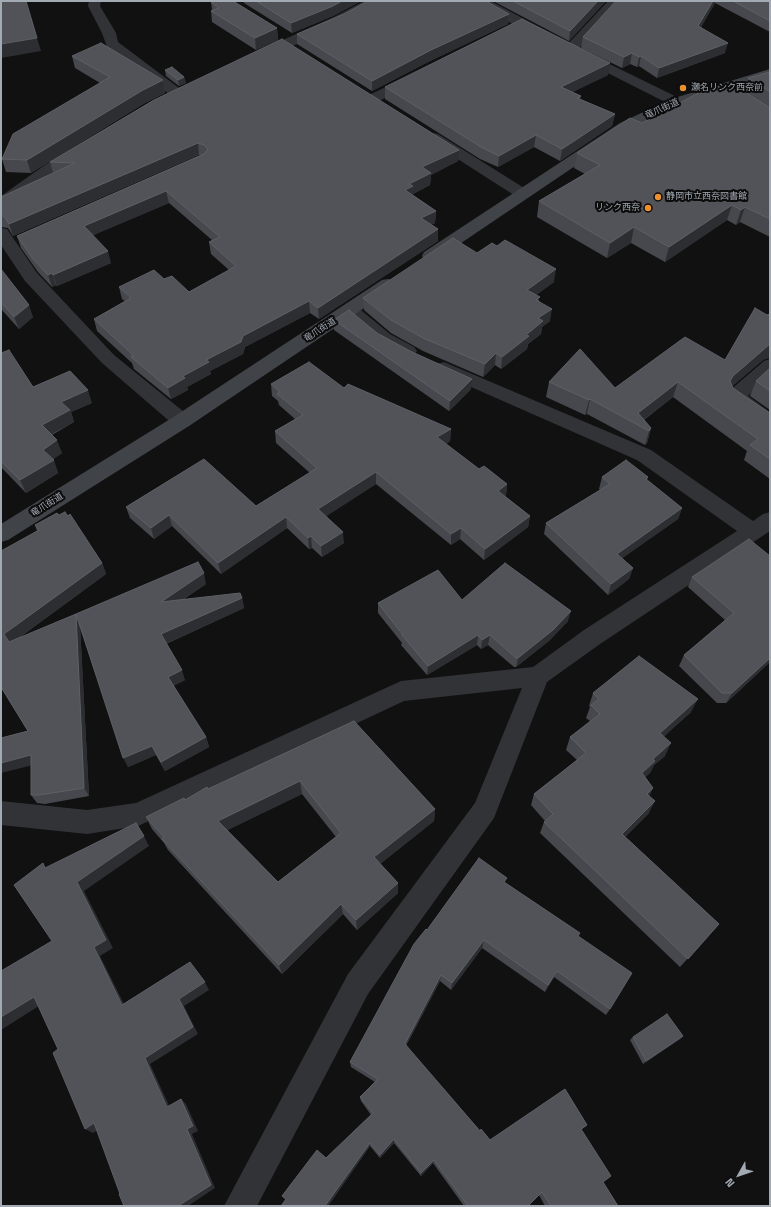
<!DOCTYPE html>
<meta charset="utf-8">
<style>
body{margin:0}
#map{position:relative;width:771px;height:1207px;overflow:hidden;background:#111112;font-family:"Space Grotesk",sans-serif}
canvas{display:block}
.frame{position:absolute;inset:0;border:2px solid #a2aab3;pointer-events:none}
.north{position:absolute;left:719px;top:1155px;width:40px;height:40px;-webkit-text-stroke:3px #0c0c0d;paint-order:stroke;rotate:230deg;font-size:11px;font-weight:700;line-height:16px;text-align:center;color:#a2aab3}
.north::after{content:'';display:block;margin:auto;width:14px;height:18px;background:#a2aab3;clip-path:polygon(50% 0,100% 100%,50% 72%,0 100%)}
</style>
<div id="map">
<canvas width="771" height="1207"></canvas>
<div class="frame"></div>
<div class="north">N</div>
</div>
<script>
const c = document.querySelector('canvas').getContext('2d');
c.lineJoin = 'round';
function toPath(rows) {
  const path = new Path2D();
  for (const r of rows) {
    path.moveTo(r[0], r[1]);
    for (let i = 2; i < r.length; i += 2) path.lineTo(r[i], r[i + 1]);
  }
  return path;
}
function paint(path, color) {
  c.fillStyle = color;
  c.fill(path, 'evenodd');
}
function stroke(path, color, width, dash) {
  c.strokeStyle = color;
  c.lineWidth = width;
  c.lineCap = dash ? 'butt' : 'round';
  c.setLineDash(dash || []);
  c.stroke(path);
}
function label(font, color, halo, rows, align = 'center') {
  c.font = font + ' "Space Grotesk","Noto Sans JP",sans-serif';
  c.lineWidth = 4;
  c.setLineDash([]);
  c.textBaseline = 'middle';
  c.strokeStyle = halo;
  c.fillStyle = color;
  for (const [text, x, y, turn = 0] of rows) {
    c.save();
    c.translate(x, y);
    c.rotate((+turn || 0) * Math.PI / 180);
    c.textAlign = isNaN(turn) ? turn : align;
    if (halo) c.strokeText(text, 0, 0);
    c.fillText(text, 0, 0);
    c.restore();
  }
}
const street = toPath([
 [89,1,101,1,100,6,116,33,118,42,183,91,185,94,183,97,178,98,173,97,107,47,102,33,88,6,89,1],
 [364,1,379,1,378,4,344,23,266,58,261,59,256,58,254,55,256,52,334,17,364,1],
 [475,1,491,1,548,32,550,35,548,38,538,38,476,4,475,1],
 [608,1,621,1,576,52,566,52,564,49,566,46,608,1],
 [583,51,681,99,683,102,681,105,676,106,671,105,578,58,576,55,578,52,583,51],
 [411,75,416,76,418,79,416,82,377,102,372,103,367,102,365,99,367,96,411,75],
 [433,133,438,134,529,191,531,194,529,197,523,199,517,197,428,140,426,137,428,134,433,133],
 [76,147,81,149,84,152,81,155,55,171,7,206,1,208,1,196,45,165,71,149,76,147],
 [1,228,7,229,37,273,114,355,189,416,192,421,189,426,182,428,175,426,102,363,25,281,1,245,1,228],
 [350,304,356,306,390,334,414,347,417,351,414,355,408,357,402,355,378,342,344,314,341,310,344,306,350,304],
 [770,359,770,375,748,396,770,412,770,428,763,426,728,402,726,397,728,392,764,361,770,359],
 [444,362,651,450,753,521,763,514,770,512,770,531,600,644,547,682,494,818,368,994,257,1206,224,1206,348,974,475,803,522,688,404,701,138,826,87,834,1,825,1,801,87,810,136,803,401,681,533,667,584,630,737,531,637,460,437,372,435,368,437,364,444,362]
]);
const secondary = toPath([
 [770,69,770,77,681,105,630,129,436,260,430,261,424,260,422,256,424,252,620,123,671,99,770,69],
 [388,279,394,280,397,284,394,288,189,426,8,540,1,542,1,524,175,416,382,280,388,279]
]);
const wall = toPath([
 [243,1,361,1,333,16,292,33,244,3],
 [493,1,606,1,569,41],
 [616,1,770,1,770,32,715,3,701,27,725,53,657,78,639,66,637,67,630,64,622,68,581,48,583,37],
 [211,2,277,28,278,40,256,50,212,22,211,11,212,10],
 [344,14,509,14,508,24,430,61,372,91,297,44,297,34],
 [72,56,163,80,165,93,145,103,31,173,6,172,2,159,100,83,75,68],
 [165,70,184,77,186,83,179,86,166,76],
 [770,72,770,237,740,222,736,225,727,220,665,262,631,243,607,258,537,217,539,201,585,174,574,168,577,153,642,123,744,92,748,78],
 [608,75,572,92,581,96,580,99,615,114,612,126,560,161,534,147,498,167,480,159,385,99,385,87],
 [154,100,458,161,431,175,430,185,413,194,413,195,436,211,435,223,431,225,438,229,438,241,319,319,310,313,245,347,243,354,210,371,211,374,187,387,188,390,171,399,134,369,132,363,97,331,94,319,125,301,122,299,119,287,164,279,189,292,229,270,211,254,209,242,212,240,169,203,93,235,111,263,57,286,56,285,52,287,38,272,21,248,17,236,201,155,199,155,13,236,8,228,1,227,1,197,53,173,50,162],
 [477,253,554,282,536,295,550,321,542,327,541,334,528,344,527,349,501,369,495,365,483,377,423,351,391,333,364,310,363,298],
 [1,269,33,317,19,329,1,309],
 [767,315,763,360,732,386,733,388,768,412,770,413,770,479,744,460,747,451,673,397,644,420,651,428,647,443,645,445,587,414,585,415,546,397,549,382,615,388,725,360],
 [334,320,377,333,471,389,449,411,334,330],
 [1,353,33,387,92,403,71,412,74,422,52,435,62,453,53,459,58,473,26,493,1,467],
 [770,368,770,410,750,396,756,381],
 [271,384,344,388,451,429,450,441,446,444,479,469,507,484,506,495,505,496,530,516,528,527,484,560,460,539,451,545,376,484,326,516,344,543,322,557,312,548,309,549,287,528,221,574,172,526,154,539,130,518,126,507,256,506,310,473,276,443,275,431,295,419,279,405,278,401,272,396],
 [602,477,648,477,647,480,682,508,678,519,622,558,633,568,629,579,608,595,544,534,546,523,600,490,599,489],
 [35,525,102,563,106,574,16,640,76,614,79,623,206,584,184,599,242,598,244,608,166,644,185,680,173,686,206,737,209,747,165,771,156,755,128,767,80,626,89,796,45,804,37,803,31,795,31,766,28,731,1,687,37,531],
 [770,556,770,662,726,703,717,703,679,666,684,655,725,620,688,587,692,577],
 [462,600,568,621,550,640,516,667,514,667,488,645,481,649,477,645,427,675,401,645,402,643,378,613,378,603],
 [593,693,691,712,664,736,665,756,654,765,650,773,645,777,653,788,649,796,649,813,625,837,719,924,680,967,540,833,544,822,545,821,531,805,534,794,577,760,566,750,570,737,590,721,586,718,590,707,589,706],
 [354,721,435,809,434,821,380,864,398,883,398,893,357,930,343,914,282,974,168,850,164,843,152,829,146,817,185,800],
 [302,794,336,837,278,882,227,830],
 [506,883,578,937,610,1009,606,1015,554,977,545,992,482,948,451,990,440,981,406,1046,480,1131,490,1140,587,1125,581,1130,603,1182,618,1206,545,1206,539,1195,528,1206,464,1206,433,1163,421,1176,394,1143,380,1158,370,1146,328,1206,281,1206,286,1200,282,1196,326,1158,371,1115,361,1101,360,1097,375,1082,351,1067,350,1062,427,930],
 [683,1036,680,1039,643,1064,630,1040,633,1037]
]);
const shadedWall = toPath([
 [342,1,361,1,333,16,292,33,291,23],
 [598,1,606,1,569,41,570,31],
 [713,1,715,1,715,3,696,36,698,26],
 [509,14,508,24,430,61,372,91,372,81,431,50],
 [277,28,278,40,256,50,255,38],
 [37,38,41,51,1,58,1,44],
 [728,43,725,53,657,78,659,68],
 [632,53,630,64,622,68,624,57],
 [641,56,639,66,637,67,639,57],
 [610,63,608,75,559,99,561,87],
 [184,77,186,83,179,86,178,80],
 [163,80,165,93,145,103,31,173,27,160,143,90],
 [615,114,612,126,560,161,562,149],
 [536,135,534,147,498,167,499,156],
 [198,143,199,155,13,236,9,224],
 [459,150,458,161,431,175,430,185,413,194,413,198,405,190,409,184,422,167],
 [166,191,169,203,87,238,84,226],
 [732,205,727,220,665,262,669,247],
 [745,207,740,222,736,225,741,210],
 [436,211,435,223,421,230,421,218],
 [634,227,631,243,607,258,610,243],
 [438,229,438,241,319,319,318,308],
 [108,251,111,263,57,286,53,275],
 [556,269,554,282,525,303,527,290],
 [52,273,56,285,52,287,48,275],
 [309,301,310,313,245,347,243,354,210,371,211,374,187,387,188,390,171,399,168,388,183,376,243,336],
 [29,305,33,317,19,329,14,317],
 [552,309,550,321,542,327,541,334,528,344,527,349,501,369,502,357,526,335,538,318],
 [770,344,770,358,763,360,727,391,725,396,733,376],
 [496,353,495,365,483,377,485,364],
 [472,379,471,389,449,411,450,401],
 [678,382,673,397,638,424,638,413],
 [88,390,92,403,71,412,74,422,46,437,42,425,61,402],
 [590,399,587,414,585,415,589,400],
 [651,428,647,443,645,445,649,431],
 [451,429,450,441,437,449,437,437],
 [57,440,62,453,48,463,43,450],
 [54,460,58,473,26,493,20,480],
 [376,472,376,484,319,521,318,509],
 [507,484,506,495,497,502,498,491],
 [682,508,678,519,613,565,617,554],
 [169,515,172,526,154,539,151,528],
 [530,516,528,527,484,560,485,549],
 [286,517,287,528,221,574,218,563],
 [461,528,460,539,451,545,451,534],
 [343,532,344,543,322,557,321,546],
 [311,536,312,548,309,549,308,538],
 [102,563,106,574,10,644,4,634],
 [633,568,629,579,608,595,611,584],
 [204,573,206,584,164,612,161,602],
 [242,598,244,608,165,644,161,634],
 [571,611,568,621,550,640,516,667,518,658],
 [76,614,80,625,89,796,84,788],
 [478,635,477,645,427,675,428,666],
 [490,635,488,645,481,649,482,640],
 [770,658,770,662,726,703,732,693],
 [182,670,185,680,171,687,168,677],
 [698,699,691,712,655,745,660,733],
 [206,737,209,747,165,771,161,762],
 [671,743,665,756,654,765,650,773,637,785,642,773,653,759],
 [152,746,156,755,128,767,123,758],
 [31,755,37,764,1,773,1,763],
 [300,781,302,794,222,833,218,821],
 [653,788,647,799,647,794],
 [655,801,649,813,617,845,622,834],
 [435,809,434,821,375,868,374,857],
 [144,836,149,846,84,891,113,948,100,956,128,1012,122,1005,94,947,77,882],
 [398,883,398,893,357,930,356,920],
 [341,904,343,914,282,974,279,965],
 [484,940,482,948,451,990,452,983],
 [557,971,554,977,545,992,548,985],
 [441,975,440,981,404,1049,405,1044],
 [205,982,209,990,184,1006,198,1034,150,1064,172,1112,167,1107,145,1058,179,999],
 [34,997,42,1004,1,1030,1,1017],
 [683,1036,680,1039,643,1064,646,1061],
 [181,1099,186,1104,198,1131,192,1134,215,1188,188,1206,178,1206,187,1129],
 [94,1123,101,1128,93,1133,85,1129],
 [394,1139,394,1143,380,1158,380,1155],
 [370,1143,370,1146,328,1206,325,1206],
 [434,1160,433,1163,421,1176,421,1173]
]);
const building = toPath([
 [1,1,26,1,37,38,1,44,1,1],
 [214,1,233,1,277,28,255,38,211,11,219,8,211,2,214,1],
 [256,1,342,1,333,6,291,23,256,1],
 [368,1,486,1,509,14,431,50,372,81,297,34,344,14,368,1],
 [513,1,598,1,570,31,513,1],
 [616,1,713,1,698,26,728,43,659,68,641,56,639,57,632,53,624,57,583,37,616,1],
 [733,1,770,1,770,21,733,1],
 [522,19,610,63,561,87,581,96,577,98,615,114,562,149,536,135,499,156,481,147,385,87,522,19],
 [282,39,459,150,422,167,431,173,409,184,413,186,405,190,436,211,421,218,438,229,318,308,309,301,243,336,241,342,206,360,209,362,183,376,185,378,168,388,131,357,134,356,94,319,131,298,119,287,154,270,164,279,172,276,189,292,236,266,209,242,220,237,166,191,84,226,108,251,53,275,52,273,48,275,34,260,17,236,204,154,208,149,204,145,198,143,9,224,4,216,1,216,1,197,75,163,50,162,154,100,282,39],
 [101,43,163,80,143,90,27,160,2,159,13,134,110,77,72,56,101,43],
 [172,67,184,77,178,80,165,70,172,67],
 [770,72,770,92,748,78,770,72],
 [731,83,770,108,770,219,745,207,741,210,732,205,669,247,634,227,610,243,539,201,600,165,577,153,630,118,642,123,702,91,731,83],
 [453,238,477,253,492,243,497,246,505,240,556,269,527,290,540,297,536,300,552,309,538,318,543,321,526,335,529,336,502,357,496,353,485,364,423,338,391,320,363,298,453,238],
 [1,269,29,305,14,317,1,302,1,269],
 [755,308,767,315,770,314,770,344,733,376,730,381,733,388,768,412,770,413,770,459,750,445,758,439,678,382,638,413,651,428,649,431,590,399,589,400,549,382,580,349,615,388,685,337,725,360,755,308],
 [349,310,377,333,410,351,472,379,450,401,334,320,349,310],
 [9,350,33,387,70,371,88,390,61,402,70,410,42,425,57,440,43,450,54,460,20,480,1,461,1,353,9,350],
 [309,362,344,388,348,384,451,429,437,437,479,469,484,466,507,484,498,491,530,516,485,549,461,528,451,534,376,472,318,509,343,532,321,546,311,536,308,538,286,517,218,563,169,515,151,528,126,507,204,459,256,506,317,468,275,431,303,415,277,394,280,392,271,384,309,362],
 [770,368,770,391,756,381,770,368],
 [626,460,648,477,646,479,682,508,617,554,633,568,611,584,546,523,610,484,602,477,626,460],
 [65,512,68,516,70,514,102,563,4,634,9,642,76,614,84,788,39,795,31,795,31,755,1,763,1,738,28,731,1,687,1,551,39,530,35,525,57,513,59,515,65,512],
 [749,539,770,556,770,658,732,693,722,693,684,655,734,613,692,577,749,539],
 [198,562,204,573,161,602,240,593,242,598,161,634,182,670,168,677,206,737,161,762,152,746,123,758,76,614,198,562],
 [505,563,571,611,553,630,518,658,516,658,490,635,482,640,478,635,428,666,402,635,403,635,378,603,438,570,462,600,505,563],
 [639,656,698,699,660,733,671,743,653,759,655,761,642,773,653,788,647,794,655,801,622,834,719,924,688,959,544,822,553,814,534,794,586,753,570,737,600,714,591,705,599,699,593,693,639,656],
 [354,721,435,809,374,857,398,883,356,920,341,904,279,965,162,839,164,837,146,817,184,798,185,800,207,787,208,789,354,721],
 [300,781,341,833,278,882,218,821,300,781],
 [136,823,144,836,77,882,106,940,94,947,122,1005,190,962,205,982,179,999,193,1027,145,1058,167,1107,181,1099,193,1126,187,1129,211,1185,178,1206,124,1206,119,1194,120,1194,94,1123,85,1129,53,1053,58,1049,34,997,1,1017,1,971,52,941,14,885,43,863,45,868,136,823],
 [479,858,507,878,504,882,580,933,578,936,632,973,610,1009,557,971,548,985,484,940,452,983,441,975,405,1044,480,1131,481,1129,490,1140,565,1089,587,1125,581,1129,611,1176,603,1182,618,1206,551,1206,542,1192,528,1206,468,1206,434,1160,421,1173,394,1139,380,1155,370,1143,325,1206,281,1206,286,1199,282,1196,317,1150,326,1158,373,1113,360,1097,378,1079,350,1062,414,944,426,929,427,930,479,858],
 [667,1014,683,1036,646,1061,633,1037,667,1014]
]);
const markers = [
 [683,88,4,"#eb9030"],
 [658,197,4,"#eb9030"],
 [648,208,4,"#eb9030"]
];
const farPoinames = [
 ["瀬名リンク西奈前",691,88],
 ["静岡市立西奈図書館",666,197],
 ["リンク西奈",640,208,"right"]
];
const farStreetnames = [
 ["竜爪街道",662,109,-24],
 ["竜爪街道",320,330,-33],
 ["竜爪街道",47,505,-32]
];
paint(street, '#323337');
paint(secondary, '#404347');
paint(wall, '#47484d');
paint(shadedWall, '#2d2e31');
paint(building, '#515358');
stroke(building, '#5d6066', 1);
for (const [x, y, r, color] of markers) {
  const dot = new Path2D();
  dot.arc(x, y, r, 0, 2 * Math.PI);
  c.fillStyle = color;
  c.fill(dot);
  stroke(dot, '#0c0c0d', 1.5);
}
label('9px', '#a2aab3', '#0c0c0d', farPoinames, 'left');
label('9px', '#a2aab3', '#0c0c0d', farStreetnames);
</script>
